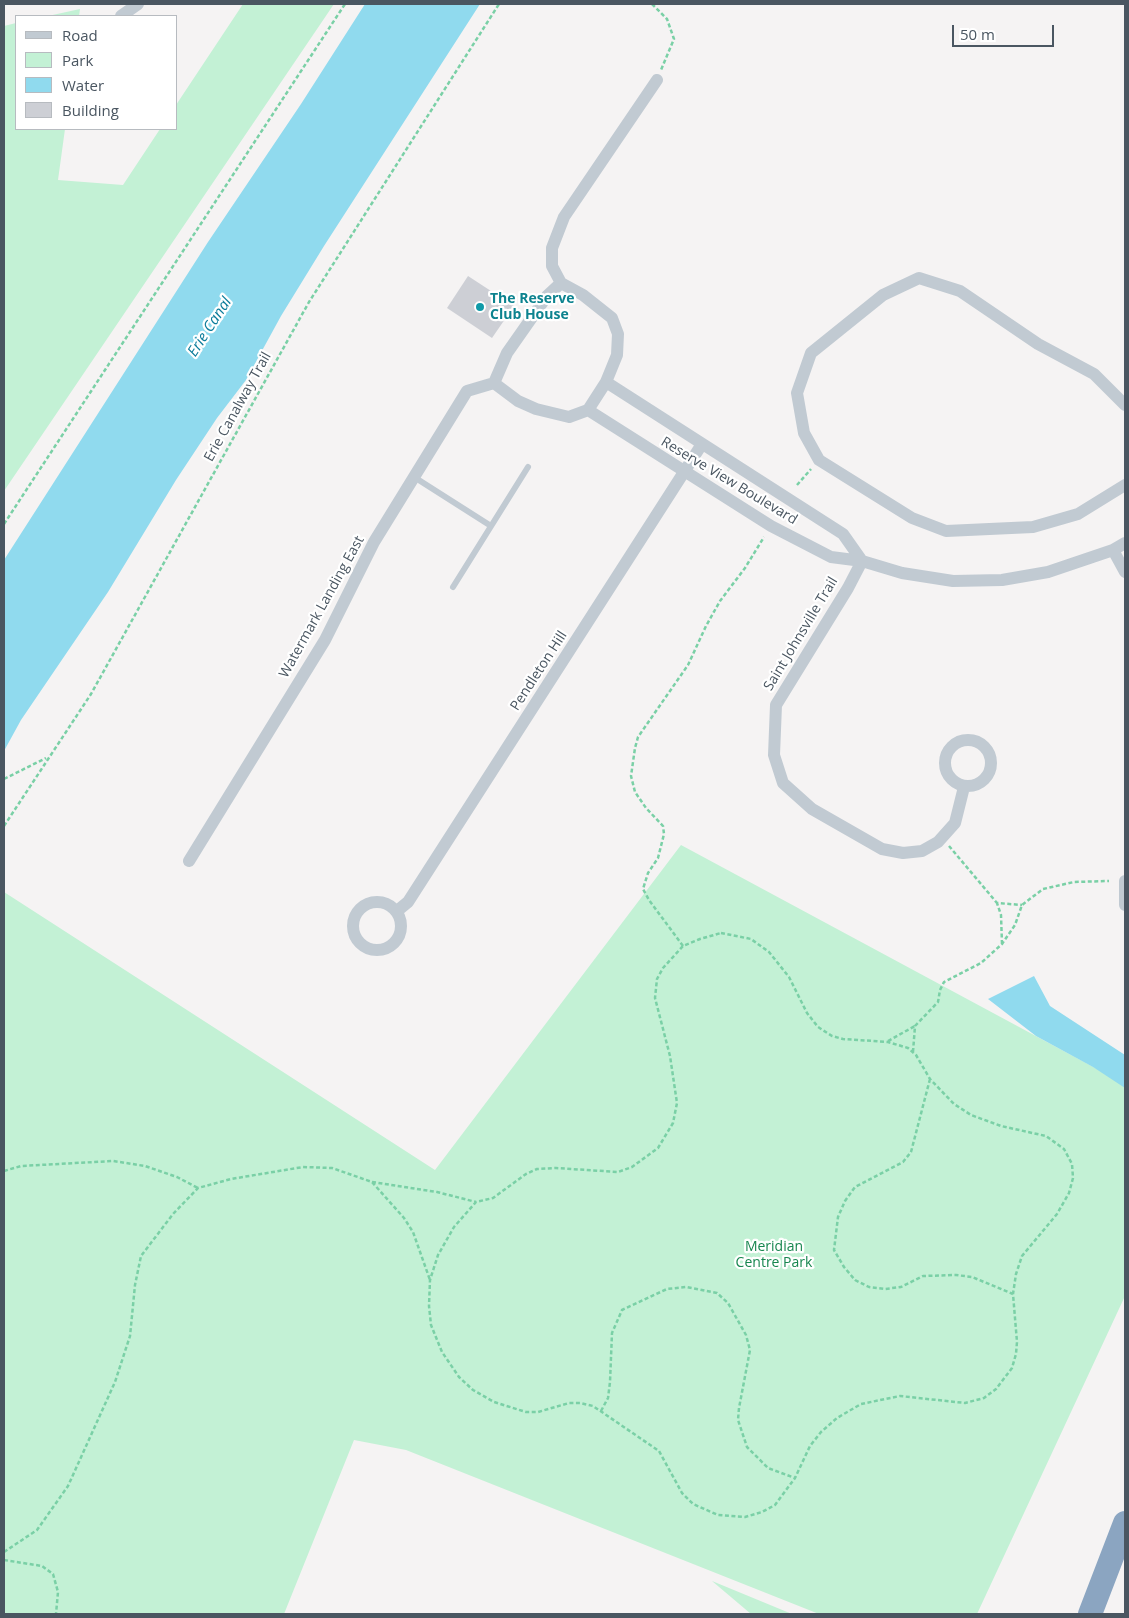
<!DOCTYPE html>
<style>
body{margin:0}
#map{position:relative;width:1129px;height:1618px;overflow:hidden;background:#f5f3f3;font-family:"Open Sans",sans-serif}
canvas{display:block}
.frame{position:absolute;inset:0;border:5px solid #4a5661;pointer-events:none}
.legend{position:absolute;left:15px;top:15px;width:162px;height:115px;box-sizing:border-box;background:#fff;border:1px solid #b7bbc0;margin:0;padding:6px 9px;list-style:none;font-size:15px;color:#4a5661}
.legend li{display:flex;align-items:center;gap:10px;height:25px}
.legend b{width:25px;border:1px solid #b7bbc0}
.scale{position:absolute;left:952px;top:25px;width:102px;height:22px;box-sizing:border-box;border:2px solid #4a5661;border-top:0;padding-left:6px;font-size:15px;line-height:18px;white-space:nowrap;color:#4a5661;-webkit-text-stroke:4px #fff;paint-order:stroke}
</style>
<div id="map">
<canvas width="1129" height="1618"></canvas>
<div class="frame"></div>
<ul class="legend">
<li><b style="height:6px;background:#c1cad2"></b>Road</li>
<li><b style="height:14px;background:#c3f1d5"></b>Park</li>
<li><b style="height:14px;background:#90daee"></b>Water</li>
<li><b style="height:14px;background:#cdcfd5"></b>Building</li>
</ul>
<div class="scale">50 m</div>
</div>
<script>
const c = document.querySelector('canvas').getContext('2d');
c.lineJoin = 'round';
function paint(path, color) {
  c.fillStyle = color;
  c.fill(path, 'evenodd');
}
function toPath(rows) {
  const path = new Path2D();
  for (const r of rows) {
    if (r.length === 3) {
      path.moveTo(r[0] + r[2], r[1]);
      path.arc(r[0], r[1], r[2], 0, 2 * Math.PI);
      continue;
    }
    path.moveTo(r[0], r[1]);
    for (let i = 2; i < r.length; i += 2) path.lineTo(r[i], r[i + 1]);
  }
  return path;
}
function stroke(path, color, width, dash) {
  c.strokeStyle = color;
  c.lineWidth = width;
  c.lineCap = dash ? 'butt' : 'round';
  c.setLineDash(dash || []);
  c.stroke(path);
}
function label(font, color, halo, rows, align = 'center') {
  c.font = font + ' "Open Sans",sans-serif';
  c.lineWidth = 4.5;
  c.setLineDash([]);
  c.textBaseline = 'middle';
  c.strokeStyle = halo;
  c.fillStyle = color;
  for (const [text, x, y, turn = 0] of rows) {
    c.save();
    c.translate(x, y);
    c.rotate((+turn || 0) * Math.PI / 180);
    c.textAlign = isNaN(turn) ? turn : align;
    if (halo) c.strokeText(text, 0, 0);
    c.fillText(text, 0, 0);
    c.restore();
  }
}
const green = toPath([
 [243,4,334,4,4,491,4,26,16,23,16,129,65,129,58,180,123,185,160,129,176,129,176,105],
 [80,9,79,16,48,16],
 [681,845,1125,1084,1125,1296,977,1614,819,1614,406,1450,354,1440,284,1614,4,1614,4,892,435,1170],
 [712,1581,792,1614,751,1614]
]);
const water = toPath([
 [365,4,480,4,324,246,281,316,246,380,217,418,176,480,108,592,21,720,4,751,4,560,208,242,301,104],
 [1034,976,1050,1006,1125,1055,1125,1088,1093,1067,1036,1036,988,999]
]);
const building = toPath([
 [468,276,514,306,492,338,447,308]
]);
const path = toPath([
 [652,4,667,19,674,39,661,70],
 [797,485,811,469],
 [4,524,345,4],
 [4,779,46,758],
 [4,826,91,694,309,302,499,4],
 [949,846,997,903],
 [721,933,751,939,769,952,789,977,807,1013,818,1027,832,1036,843,1039,888,1042,908,1048,916,1055,930,1079,954,1104,971,1115,1001,1126,1046,1136,1064,1149,1072,1164,1073,1178,1069,1193,1057,1214,1022,1256,1016,1274,1013,1294,1017,1342,1016,1354,1012,1368,996,1389,984,1398,965,1403,900,1396,861,1404,837,1418,821,1432,810,1446,795,1478,775,1505,762,1512,745,1517,718,1515,693,1504,682,1493,659,1451,593,1406,580,1403,569,1403,538,1412,526,1412,494,1402,473,1390,459,1377,442,1352,431,1325,429,1306,430,1280,438,1255,454,1227,476,1202,493,1198,526,1174,537,1169,556,1168,618,1172,632,1167,658,1148,673,1123,677,1103,670,1056,655,998,657,979,663,968,683,946,700,939,721,933],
 [1002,944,1001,915,997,903,1022,905],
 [683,946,649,900,643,889,648,873,658,858,664,834,663,826,646,808,635,792,631,776,635,748,638,737,688,665,706,626,720,601,745,568,764,537],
 [888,1041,915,1026],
 [913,1052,915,1026,938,1002,940,990,944,982,981,963,1002,944,1015,925,1022,905,1043,889,1074,882,1109,881],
 [930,1079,911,1152,903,1162,855,1187,845,1201,838,1217,834,1250,844,1267,855,1280,869,1287,885,1289,901,1287,923,1276,956,1275,972,1277,1013,1294],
 [4,1171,21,1166,113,1161,145,1166,177,1177,198,1188],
 [372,1182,437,1192,476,1202],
 [601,1411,608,1398,610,1382,612,1333,622,1310,667,1289,686,1287,717,1293,728,1303,746,1335,750,1350,739,1408,738,1420,747,1447,768,1468,795,1478],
 [4,1552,37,1530,68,1486,115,1382,130,1336,135,1285,141,1256,173,1214,198,1188,231,1179,303,1167,332,1168,372,1182,404,1218,413,1232,430,1280],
 [4,1560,42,1566,53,1574,58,1592,56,1614]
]);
const service = toPath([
 [414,477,491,526],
 [453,587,528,467]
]);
const minor = toPath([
 [121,16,138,4],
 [561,283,583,295,612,318,618,334,617,355,606,382,588,410,569,417,536,409,518,401,494,383,507,353,547,296,561,283],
 [561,283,552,266,552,248,564,217,657,80],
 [606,382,843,534,862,561],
 [1125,405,1094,374,1038,344,960,291,919,278,883,295,811,353,797,393,804,433,819,460,912,518,946,531,1033,527,1078,514,1125,485],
 [588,410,771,526,831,557,862,561,902,573,953,581,1002,580,1048,572,1113,550,1125,543],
 [1113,550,1125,572],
 [862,561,848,588,776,705,774,755,783,783,812,809,882,849,903,853,922,851,938,842,955,823,964,787],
 [968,763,23],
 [189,861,325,640,374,542,467,391,494,383],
 [1125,881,1125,905],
 [377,926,24],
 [397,911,408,902,702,444]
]);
const motorway = toPath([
 [1090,1614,1125,1523]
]);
const markers = [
 [480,307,5,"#0f9aa8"]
];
const cultureNames = [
 ["The Reserve",490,299],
 ["Club House",490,315]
];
const streetNames = [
 ["Erie Canalway Trail",238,407,-61],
 ["Reserve View Boulevard",729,481,31],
 ["Watermark Landing East",322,607,-61],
 ["Saint Johnsville Trail",801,634,-59],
 ["Pendleton Hill",539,671,-57]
];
const parkNames = [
 ["Meridian",774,1247],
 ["Centre Park",774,1263]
];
const waterNames = [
 ["Erie Canal",210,327,-57]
];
paint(green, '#c3f1d5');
paint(water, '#90daee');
paint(building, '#cdcfd5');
stroke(path, '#7ad0a6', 2.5, [4, 2.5]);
stroke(service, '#c1cad2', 6);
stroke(minor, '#c1cad2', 12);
stroke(motorway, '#8ba5c1', 24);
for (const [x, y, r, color] of markers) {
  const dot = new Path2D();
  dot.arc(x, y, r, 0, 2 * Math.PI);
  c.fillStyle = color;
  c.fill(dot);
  stroke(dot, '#fff', 2);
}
label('bold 14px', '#0d838f', '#fff', cultureNames, 'left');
label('14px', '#4a5661', '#fff', streetNames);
label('14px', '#17864f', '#fff', parkNames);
label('italic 15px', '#0c7c9b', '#fff', waterNames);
</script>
